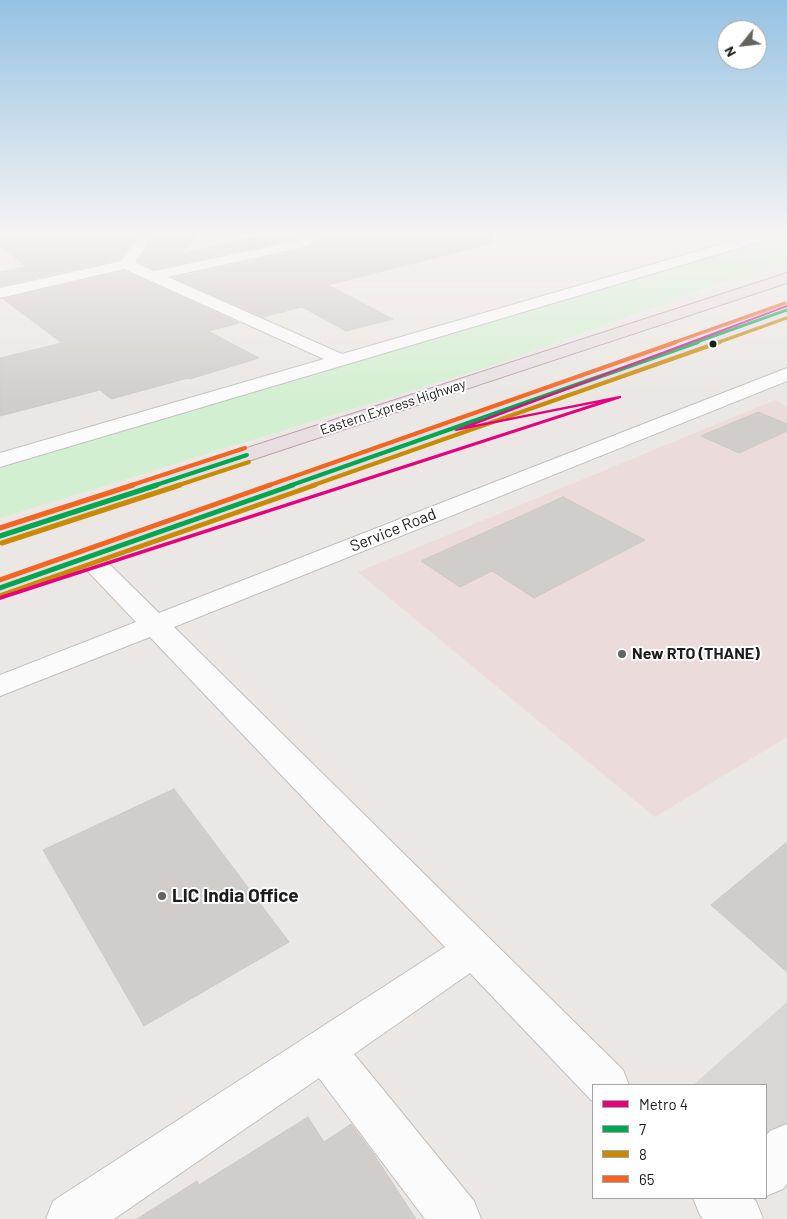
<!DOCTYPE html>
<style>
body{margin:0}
#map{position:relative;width:787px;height:1219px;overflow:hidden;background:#eae7e4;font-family:Barlow,sans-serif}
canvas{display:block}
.legend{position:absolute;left:592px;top:1084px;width:175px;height:115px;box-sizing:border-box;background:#fff;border:1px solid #a4a4a4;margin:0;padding:6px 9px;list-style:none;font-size:15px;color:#1c1c1c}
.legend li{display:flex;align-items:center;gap:10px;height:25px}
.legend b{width:25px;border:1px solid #a4a4a4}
.north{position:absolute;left:717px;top:20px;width:50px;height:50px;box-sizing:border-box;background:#fff;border:1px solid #a4a4a4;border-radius:50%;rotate:241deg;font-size:14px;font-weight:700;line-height:20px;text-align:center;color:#1c1c1c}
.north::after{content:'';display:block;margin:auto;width:18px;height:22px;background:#646362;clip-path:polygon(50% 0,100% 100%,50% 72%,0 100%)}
</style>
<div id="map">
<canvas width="787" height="1219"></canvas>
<ul class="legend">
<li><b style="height:6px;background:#e5007d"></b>Metro 4</li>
<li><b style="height:6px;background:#00a651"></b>7</li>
<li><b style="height:6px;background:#cb8a06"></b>8</li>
<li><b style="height:6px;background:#f26522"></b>65</li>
</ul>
<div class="north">N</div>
</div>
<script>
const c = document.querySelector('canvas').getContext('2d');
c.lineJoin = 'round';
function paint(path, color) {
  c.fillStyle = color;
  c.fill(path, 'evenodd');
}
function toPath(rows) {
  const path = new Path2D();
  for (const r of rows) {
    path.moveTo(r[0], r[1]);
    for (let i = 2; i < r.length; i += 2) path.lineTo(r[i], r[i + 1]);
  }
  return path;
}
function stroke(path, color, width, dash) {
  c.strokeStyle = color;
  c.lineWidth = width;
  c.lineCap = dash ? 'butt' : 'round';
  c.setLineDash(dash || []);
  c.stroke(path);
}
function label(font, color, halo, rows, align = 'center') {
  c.font = font + ' Barlow,sans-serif';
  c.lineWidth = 4;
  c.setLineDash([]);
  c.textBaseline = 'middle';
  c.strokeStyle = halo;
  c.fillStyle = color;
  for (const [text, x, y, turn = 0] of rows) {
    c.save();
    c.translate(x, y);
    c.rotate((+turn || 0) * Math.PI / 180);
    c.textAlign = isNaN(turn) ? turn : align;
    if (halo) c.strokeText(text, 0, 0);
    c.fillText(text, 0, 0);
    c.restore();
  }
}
const residential = toPath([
 [787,1002,787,1176,766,1156,766,1085,693,1085]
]);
const commercial = toPath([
 [775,400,787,407,787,737,655,817,358,572]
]);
const park = toPath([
 [787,233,787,258,767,266,494,365,0,518,0,465]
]);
const building = toPath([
 [0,232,139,232,120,259,0,286,0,272,26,267,0,245,0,232],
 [157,232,199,232,182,253,279,232,307,232,294,239,154,269,138,261,157,232],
 [327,232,492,232,493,243,328,285,393,319,346,331,302,307,263,317,174,278,304,249,315,243,327,232],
 [124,271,239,323,208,331,259,358,190,379,188,378,111,399,100,390,0,416,0,358,62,343,3,299,124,271],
 [758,412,787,424,787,431,739,453,701,436,758,412],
 [563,497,645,540,534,598,492,571,460,587,421,561,563,497],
 [174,789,289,942,144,1026,43,850,174,789],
 [787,842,787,972,711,905,787,842],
 [308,1117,324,1142,351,1124,373,1153,416,1219,137,1219,197,1181,199,1185,308,1117]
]);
const minor = toPath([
 [141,232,155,232,135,262,154,271,295,241,310,232,325,232,314,242,304,247,168,277,342,354,764,232,785,232,783,235,0,467,0,453,324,359,124,269,0,298,0,288,121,261,141,232],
 [787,368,787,381,174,627,623,1070,629,1085,593,1085,593,1101,591,1100,470,973,354,1054,474,1201,481,1219,425,1219,319,1078,114,1219,46,1219,53,1201,445,947,150,637,0,696,0,675,136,622,79,562,75,557,79,552,88,549,97,552,159,613,787,368],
 [787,1124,787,1184,783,1189,766,1196,766,1136,770,1131,787,1124],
 [693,1198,752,1198,756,1201,763,1219,703,1219,700,1215,693,1198]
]);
const highway = toPath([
 [787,273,787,283,0,543,0,528,787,273],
 [787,305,787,316,0,596,0,579,787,305]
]);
const bus1Far2 = toPath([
 [694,343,787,310]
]);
const bus1Far1 = toPath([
 [153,486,247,455],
 [289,486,698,342]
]);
const bus1 = toPath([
 [0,536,157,485],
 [0,588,293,485]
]);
const bus2Far2 = toPath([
 [717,343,787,318]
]);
const bus2Far1 = toPath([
 [176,486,249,462],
 [311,486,720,342]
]);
const bus2 = toPath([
 [2,543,180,485],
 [2,595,315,485]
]);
const bus3Far2 = toPath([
 [672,343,785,303]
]);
const bus3Far1 = toPath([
 [129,486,245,448],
 [267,486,676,342]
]);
const bus3 = toPath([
 [0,528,133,485],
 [0,580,270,485]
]);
const metro1 = toPath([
 [787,305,787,307,474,425,619,396,621,396,621,398,0,600,0,596,596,403,456,431,454,430,787,305]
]);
const markers = [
 [713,344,4.5,"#1c1c1c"],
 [622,654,5,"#646362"],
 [162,896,5,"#646362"]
];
const farStreetnames = [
 ["Eastern Express Highway",393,407,-18]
];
const streetNames = [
 ["Service Road",393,530,-22]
];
const poiNames = [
 ["New RTO (THANE)",632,654]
];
const nearPoinames = [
 ["LIC India Office",172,896]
];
paint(residential, '#d9d7d6');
paint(commercial, '#ecdbdb');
paint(park, '#d3efd1');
paint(building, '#d0cdcb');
stroke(building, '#cdc9c6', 1);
stroke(minor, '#c1c0bf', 2);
stroke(highway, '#bc9ea9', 2);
paint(minor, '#fcfbfb');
paint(highway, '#e8dee1');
stroke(bus1Far2, '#00a651', 3);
stroke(bus1Far1, '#00a651', 4);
stroke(bus1, '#00a651', 5);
stroke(bus2Far2, '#cb8a06', 3);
stroke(bus2Far1, '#cb8a06', 4);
stroke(bus2, '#cb8a06', 5);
stroke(bus3Far2, '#f26522', 3);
stroke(bus3Far1, '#f26522', 4);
stroke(bus3, '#f26522', 5);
paint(metro1, '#e5007d');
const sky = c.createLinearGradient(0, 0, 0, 402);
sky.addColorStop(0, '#95c2e3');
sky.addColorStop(0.58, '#f6f4f3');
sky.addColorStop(1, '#f6f4f300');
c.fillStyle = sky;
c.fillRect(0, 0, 787, 402);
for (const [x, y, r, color] of markers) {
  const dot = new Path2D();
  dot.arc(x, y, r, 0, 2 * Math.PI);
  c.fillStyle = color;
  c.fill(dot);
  stroke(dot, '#fff', 2);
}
label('14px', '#1c1c1c', '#fff', farStreetnames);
label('16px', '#1c1c1c', '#fff', streetNames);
label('bold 16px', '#1c1c1c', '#fff', poiNames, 'left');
label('bold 19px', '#1c1c1c', '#fff', nearPoinames, 'left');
</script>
